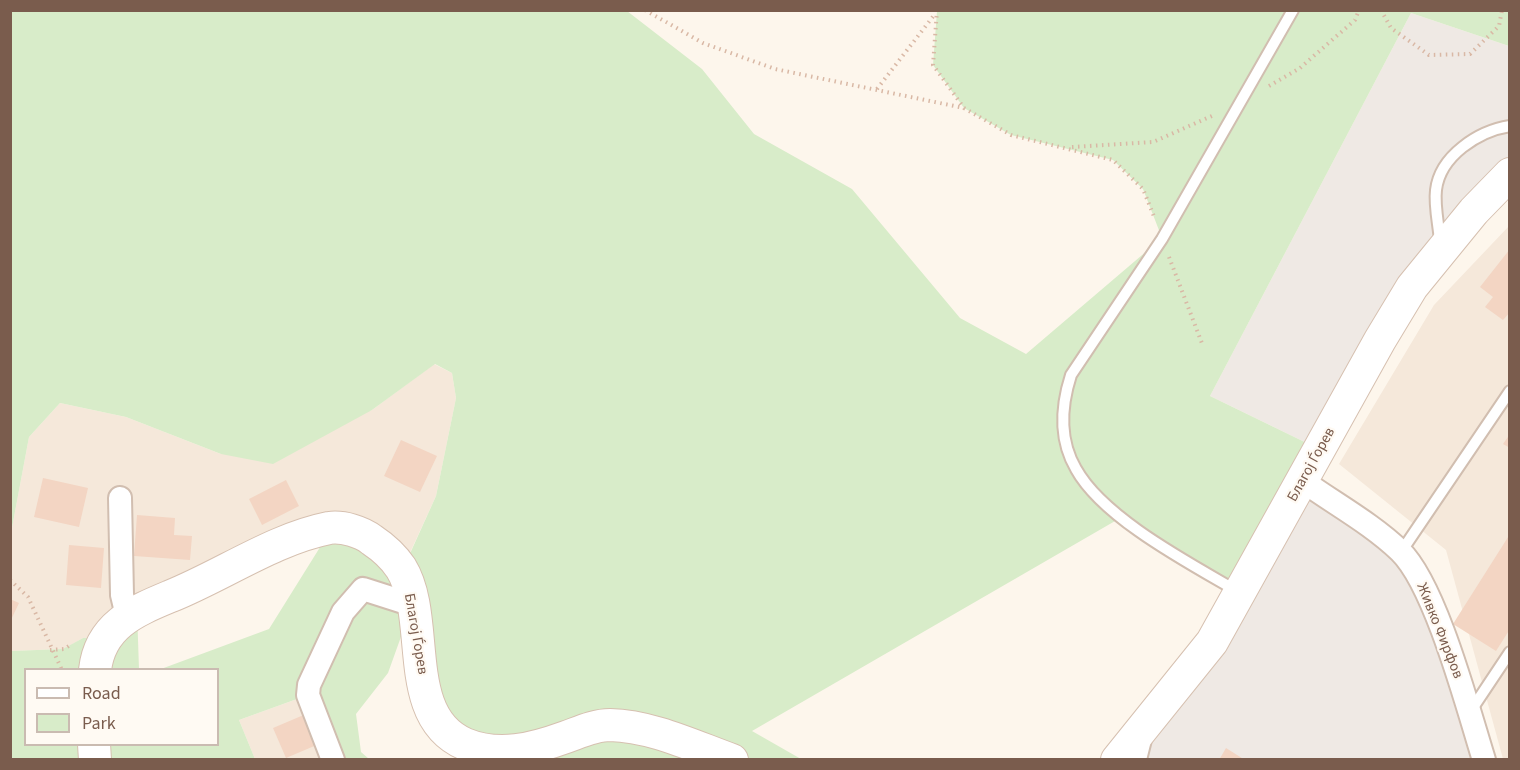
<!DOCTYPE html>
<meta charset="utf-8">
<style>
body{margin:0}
#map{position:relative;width:1520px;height:770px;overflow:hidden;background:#fdf6ec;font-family:"Source Sans 3",sans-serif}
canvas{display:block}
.frame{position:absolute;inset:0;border:12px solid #7a5c4d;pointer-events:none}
.legend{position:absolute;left:24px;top:668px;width:195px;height:78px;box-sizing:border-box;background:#fffaf3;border:2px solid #cabbb1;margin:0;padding:8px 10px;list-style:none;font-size:18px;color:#7a5c4d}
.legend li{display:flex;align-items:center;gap:12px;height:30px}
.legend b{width:30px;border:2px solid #cabbb1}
</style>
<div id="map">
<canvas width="1520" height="770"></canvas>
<div class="frame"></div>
<ul class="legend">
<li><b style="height:8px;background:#fff"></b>Road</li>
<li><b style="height:16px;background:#d8ecc9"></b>Park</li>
</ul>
</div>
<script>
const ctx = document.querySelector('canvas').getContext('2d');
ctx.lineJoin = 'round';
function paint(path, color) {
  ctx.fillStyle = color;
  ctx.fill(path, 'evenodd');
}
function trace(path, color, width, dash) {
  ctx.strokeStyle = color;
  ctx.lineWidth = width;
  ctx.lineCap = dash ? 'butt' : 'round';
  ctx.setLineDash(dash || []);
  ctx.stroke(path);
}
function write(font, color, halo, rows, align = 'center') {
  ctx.font = font + ' "Source Sans 3",sans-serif';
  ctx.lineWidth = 4.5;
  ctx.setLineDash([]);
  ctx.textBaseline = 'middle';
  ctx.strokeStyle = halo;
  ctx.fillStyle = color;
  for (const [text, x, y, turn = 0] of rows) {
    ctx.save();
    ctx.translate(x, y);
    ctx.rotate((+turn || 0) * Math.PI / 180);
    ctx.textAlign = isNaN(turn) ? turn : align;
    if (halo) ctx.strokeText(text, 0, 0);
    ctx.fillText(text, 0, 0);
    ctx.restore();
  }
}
const residential = new Path2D(`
 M1509,226v533h-6l-57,-209 -107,-86 95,-159z
 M434,364l18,9 4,25 -20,98 -34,74 -70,-42 -226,109 -23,1 -19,11 -53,2v-118l18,-96 31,-34 66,14 95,37 151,-44z
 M308,695l25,64h-78l-16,-39z`);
const industrial = new Path2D(`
 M1411,13l98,33v128l-35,37 -153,239 -111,-54z
 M1303,481l98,71 83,208h-343z`);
const green = new Path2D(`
 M11,11h616l75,58 52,65 98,55 108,129 66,36 136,-116 -19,-49 -30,-29 -102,-25 -47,-27 -31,-43 4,-54h572v35l-98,-33 -201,383 111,54 -81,142 -118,-75 -370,214 49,28 -275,1 -85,-35 -29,-119 -24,67 -32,41 5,38 8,7h-36l-25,-64 -69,25 16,39h-244v-108l52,-2 20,-11 23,-1 31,-27 2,59 -113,1v74h192v-74l-57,-1 108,-40 63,-101 71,41 33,-73 20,-98 -4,-25 -17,-9 -63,46 -99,54 -52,-10 -95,-37 -66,-14 -31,34 -18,96z`);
const building = new Path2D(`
 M1510,249v63l-7,8 -18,-13 8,-10 -13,-10z
 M1510,434v14l-7,-4z
 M401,440l36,16 -17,36 -36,-16z
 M43,478l45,10 -9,39 -45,-10z
 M286,480l13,26 -37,19 -13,-26z
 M137,515l38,3 -1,17 18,1 -2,24 -56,-4z
 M1510,534v95l-14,22 -43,-27z
 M69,545l35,3 -3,40 -35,-3z
 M10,599l9,4 -9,19z
 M306,714l13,30 -33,14 -13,-30z
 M1226,748l19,12h-26z`);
const path = new Path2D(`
 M645,10l58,33 72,26 189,39
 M937,10l-4,55 31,43 47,27 102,25 30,29 12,30
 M1381,10l10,18 38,27 41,-1 29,-28 3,-16
 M1269,86l31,-18 55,-48 4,-10
 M877,89l58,-75
 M1072,147l81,-5 61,-27
 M1169,257l34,89
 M10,580l18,17 34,73
 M50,650l14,-1 8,-5`);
const service = new Path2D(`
 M1440,242c-1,-16 -6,-36 -4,-52 4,-34 42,-59 74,-64
 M1401,552l109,-161
 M1237,591c-48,-28 -134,-73 -161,-122 -17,-29 -15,-63 -5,-94l91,-136 131,-229
 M1470,712l40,-60
 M1141,760l5,-20`);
const minor = new Path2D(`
 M1303,481c32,23 69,43 97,70 36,35 68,158 84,209
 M120,498l2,97 5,21
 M333,760l-25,-65 1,-10 34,-73 20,-23 50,16`);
const secondary = new Path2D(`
 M95,670c5,-45 40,-59 76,-74 52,-21 103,-57 158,-68 14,-2 33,4 43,12 12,8 21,16 29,28 31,50 -1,148 64,176 34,14 68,5 101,-7 14,-5 29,-12 44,-12 42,1 83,21 122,35
 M94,744l1,16
 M1117,760l95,-118 168,-302 32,-53 62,-76 36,-37`);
const streetNames = [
 ["Благој Ѓорев",1312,465,-61],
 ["Живко Фирфов",1439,631,68],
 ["Благој Ѓорев",415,634,80]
];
paint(residential, '#f5e8da');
paint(industrial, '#efe9e4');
paint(green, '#d8ecc9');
paint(building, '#f3d5c3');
trace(service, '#d1beb0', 14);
trace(minor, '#d1beb0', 26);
trace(secondary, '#d6c0b0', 34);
trace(path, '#d9b8a5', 4, [1.5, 4.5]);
trace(service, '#fff', 10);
trace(minor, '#fff', 22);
trace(secondary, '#fff', 32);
write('15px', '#7a5c4d', '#fffaf3', streetNames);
</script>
